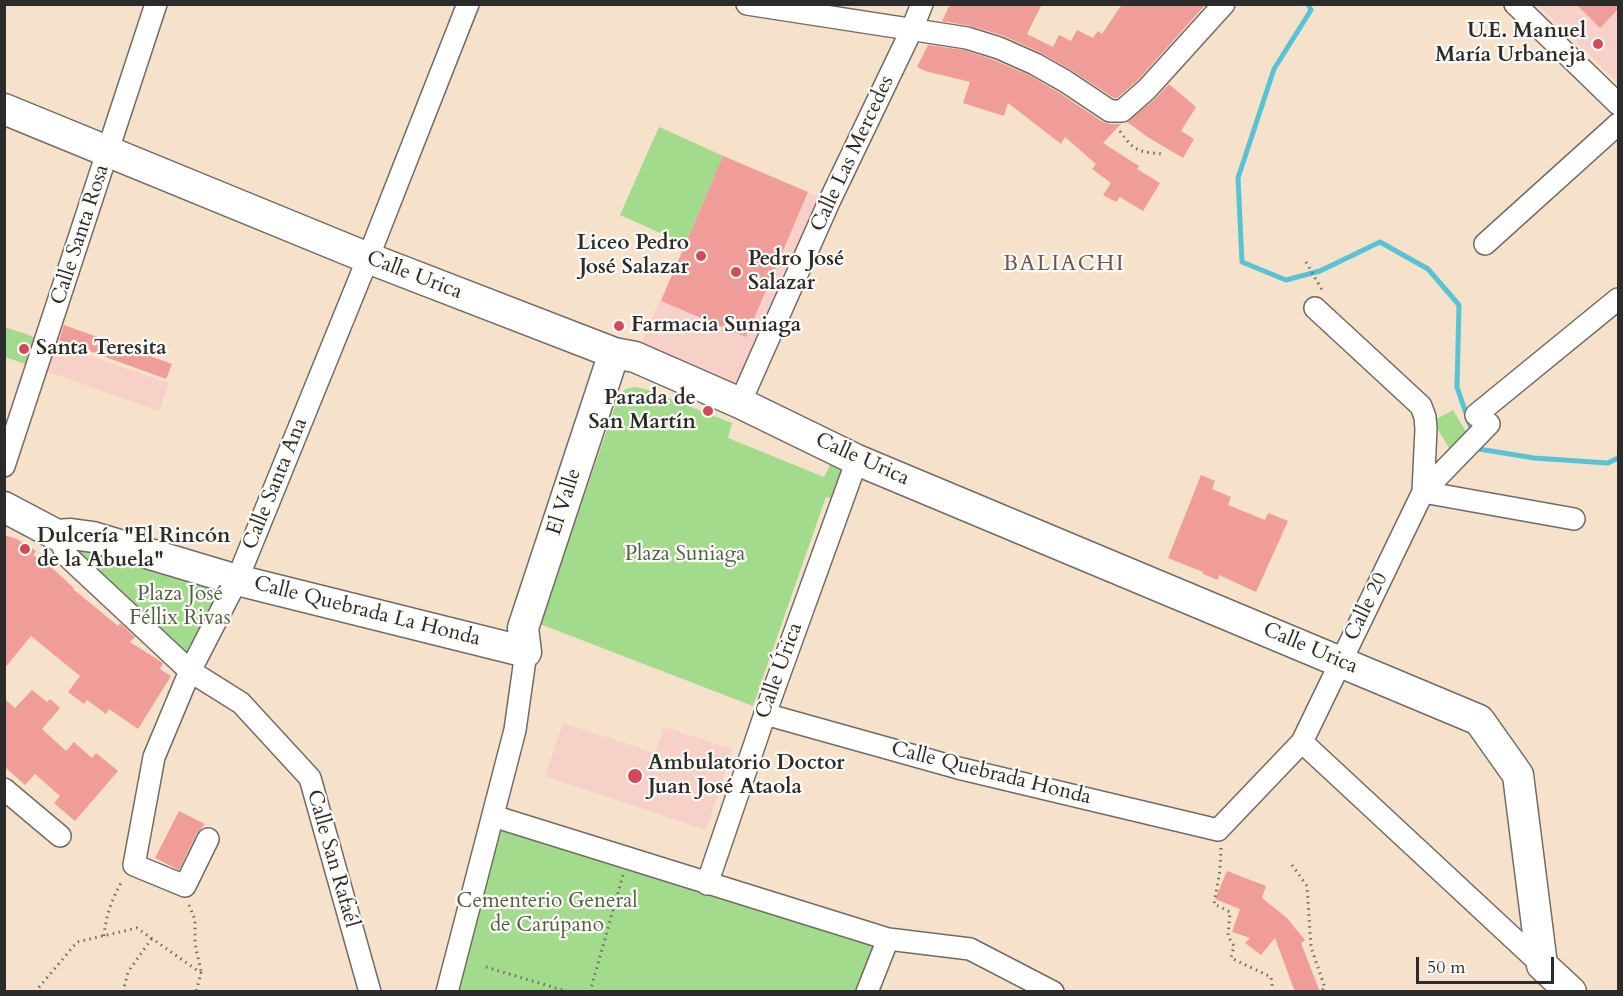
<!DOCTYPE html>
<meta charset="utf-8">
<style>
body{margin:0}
#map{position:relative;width:1623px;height:996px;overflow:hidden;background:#f6e2cb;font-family:Cardo,serif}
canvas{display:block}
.frame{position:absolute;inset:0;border:6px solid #2b2b2b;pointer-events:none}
.scale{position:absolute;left:1416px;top:957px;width:138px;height:27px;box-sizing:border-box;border:3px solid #2b2b2b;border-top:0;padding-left:8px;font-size:18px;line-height:21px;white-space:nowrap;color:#2b2b2b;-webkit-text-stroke:4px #fdfcf7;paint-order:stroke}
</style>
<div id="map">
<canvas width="1623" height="996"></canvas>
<div class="frame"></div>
<div class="scale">50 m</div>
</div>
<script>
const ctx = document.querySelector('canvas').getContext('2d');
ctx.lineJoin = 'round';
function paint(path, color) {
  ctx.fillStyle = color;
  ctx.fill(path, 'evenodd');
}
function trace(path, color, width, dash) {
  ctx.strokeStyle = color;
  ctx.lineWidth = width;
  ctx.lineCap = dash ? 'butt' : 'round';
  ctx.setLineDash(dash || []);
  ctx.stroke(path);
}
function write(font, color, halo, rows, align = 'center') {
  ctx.font = font + ' Cardo,serif';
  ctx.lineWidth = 4.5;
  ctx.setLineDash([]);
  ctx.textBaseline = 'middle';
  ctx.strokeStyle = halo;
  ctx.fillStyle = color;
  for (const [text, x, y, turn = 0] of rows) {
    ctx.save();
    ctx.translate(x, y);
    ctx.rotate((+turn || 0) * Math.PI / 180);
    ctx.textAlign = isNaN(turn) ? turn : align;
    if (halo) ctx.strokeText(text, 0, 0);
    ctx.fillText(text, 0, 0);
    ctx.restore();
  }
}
const built = new Path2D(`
 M1538,5h80v78z
 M659,127l170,75 -89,201 -105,-46 50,-113 -65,-29z
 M5,327l164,56 -10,28 -154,-54z
 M563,723l92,30 9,-26 69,22 -27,81 -161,-54z`);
const green = new Path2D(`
 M659,127l64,29 -38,88 -65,-29z
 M5,327l41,14 -9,27 -32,-11z
 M635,387l10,2 87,34 -4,15 96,39 8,-16 18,7 -11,32 -13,-3 -73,209 -213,-82 79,-229 7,-6z
 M1453,410l17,28 -20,12 -17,-29z
 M68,541l161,45 -41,75z
 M493,816l395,123 -21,52 -420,1z`);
const stream = new Path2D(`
 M1308,4l3,6 -37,59 -36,109 4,84 44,18 34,-9 60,-29 48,27 31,36 -2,82 16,47
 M1476,443l3,6 55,9 74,5 10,-5`);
const building = new Path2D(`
 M950,4h92l-15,30 26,13 6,-12 12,6 6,-11 16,8 5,-7 4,3 20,-30h84l-68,76 -21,18h-3l-43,-28 -30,-17 -37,-17 -33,-10 -29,-5z
 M1576,4h42v5l-18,19z
 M928,45l36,5 30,10 35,15 29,17 45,30 7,2h11l-18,19 36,23 -2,3 23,14 -17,28 -23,-14 -4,5 -13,-7 8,-12 -19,-14 4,-5 -31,-27 -4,7 -53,-41 -4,13 -41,-13 7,-21 -45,-11 -8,-4z
 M1169,84l27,23 -15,24 13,8 -11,19 -34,-20 -22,-16 29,-24z
 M723,156l85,36 -62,145 -85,-36z
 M64,325l108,39 -6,15 -107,-39z
 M1201,475l14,6 -3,8 19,8 -3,8 37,15 3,-7 20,8 -32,71 -37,-17 -1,5 -15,-6v-2l-35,-14z
 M4,535l13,4 19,12 -3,4 19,13 22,20 -1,1 45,37 2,-3 15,14 -5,5 33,21 -3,6 11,7 -33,53 -29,-20 -3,5 -19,-14 -3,4 -16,-12 12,-16 -49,-40 -27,33z
 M32,690l15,12 3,-3 10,9 -18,21 24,22 8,-9 18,16 4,-5 22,18 -43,50 -21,-18 6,-7 -25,-22 -10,11 -21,-19v-68l11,10z
 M179,811l26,13 -8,9 -18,37 -24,-12z
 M1227,871l39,15 -4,12 25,20 18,22 -4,3 19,49h-25l-20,-54 -14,17 -16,-12 5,-5 -18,-6 8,-23 -25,-10z`);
const path = new Path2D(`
 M1120,131c14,21 20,21 43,23
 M1306,262l16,28
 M1221,848l-1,22 -6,34 16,8 -2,24 6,10 -3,12 40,19 2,15
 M1292,865l15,21 4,61 14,41 -5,4
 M189,905l6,15v24l6,27
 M104,936c2,-21 8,-37 18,-55
 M486,967l83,25
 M35,992l42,-50 60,-14 64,45 -5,19
 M123,992l5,-20 24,-34
 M590,992l33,-117`);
const street = new Path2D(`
 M747,4l220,34 32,10 36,16 30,17 45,30h12l25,-22 77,-85
 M1515,4l103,100
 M1485,244l133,-120
 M740,403l89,-201 83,-173 10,-25
 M4,466l152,-462
 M1423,492l66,-68 -13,-9 142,-116
 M1423,492l151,27
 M57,535l11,22 122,114 51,32 69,75 60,214
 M765,714l193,54 260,62 84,-88 121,-250 3,-63 -1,-12 -4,-11 -106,-98
 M1302,742l240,223
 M4,789l56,47
 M493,816l395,123 82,10 83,43
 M208,839l-23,47 -51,-21 20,-108 36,-86 47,-91 131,-322 100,-254
 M707,884l58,-170 92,-254
 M447,992l68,-262 11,-78
 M867,992l21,-53`);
const secondary = new Path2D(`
 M4,109l364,149 246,95 21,4 105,46 117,57 622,260 39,55 24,190 29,27
 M4,507l53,28 14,-1 22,3 144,43 289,72 -3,-24 91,-275`);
const markers = [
 [1598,44,6,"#d1495b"],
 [701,256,6,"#d1495b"],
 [736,272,6,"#d1495b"],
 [619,326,6,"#d1495b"],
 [24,349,6,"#d1495b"],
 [708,411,6,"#d1495b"],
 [25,549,6,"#d1495b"],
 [635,776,8,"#d1495b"]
];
const poiNames = [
 ["U.E. Manuel",1586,32,"right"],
 ["María Urbaneja",1586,56,"right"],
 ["Liceo Pedro",689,244,"right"],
 ["José Salazar",689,268,"right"],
 ["Pedro José",748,260],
 ["Salazar",748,284],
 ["Farmacia Suniaga",631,326],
 ["Santa Teresita",36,349],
 ["Parada de",696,399,"right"],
 ["San Martín",696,423,"right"],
 ["Dulcería \"El Rincón",37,537],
 ["de la Abuela\"",37,561],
 ["Ambulatorio Doctor",648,764],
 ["Juan José Ataola",648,788]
];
const streetNames = [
 ["Calle Las Mercedes",853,154,-65],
 ["Calle Santa Rosa",81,235,-72],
 ["Calle Urica",414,276,21],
 ["Calle Urica",862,460,24],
 ["Calle Santa Ana",276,484,-68],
 ["El Valle",565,502,-72],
 ["Calle 20",1367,607,-64],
 ["Calle Quebrada La Honda",367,612,14],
 ["Calle Urica",1310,649,23],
 ["Calle Úrica",780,671,-70],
 ["Calle Quebrada Honda",991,774,14],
 ["Calle San Rafaél",332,859,74]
];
const parkNames = [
 ["Plaza Suniaga",685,555],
 ["Plaza José",180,595],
 ["Féllix Rivas",180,619],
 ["Cementerio General",547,902],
 ["de Carúpano",547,926]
];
const neighbourhoodNames = [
 ["BALIACHI",1064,265]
];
paint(built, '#f7d1c7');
paint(green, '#a3db8c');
trace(stream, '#59c3d5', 5);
paint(building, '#f09c99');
trace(street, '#726b63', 24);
trace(secondary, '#726b63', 33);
trace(path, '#726b63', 3, [1.5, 4.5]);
trace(street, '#fff', 21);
trace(secondary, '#fff', 30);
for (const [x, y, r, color] of markers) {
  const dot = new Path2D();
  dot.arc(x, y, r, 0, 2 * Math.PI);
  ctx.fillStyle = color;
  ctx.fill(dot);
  trace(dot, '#fdfcf7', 2);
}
write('bold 21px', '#2b2b2b', '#fdfcf7', poiNames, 'left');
write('21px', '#2b2b2b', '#fdfcf7', streetNames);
write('21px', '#4f6048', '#fdfcf7', parkNames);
ctx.letterSpacing = '1.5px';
write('22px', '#705352', '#fdfcf7', neighbourhoodNames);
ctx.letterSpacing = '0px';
</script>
